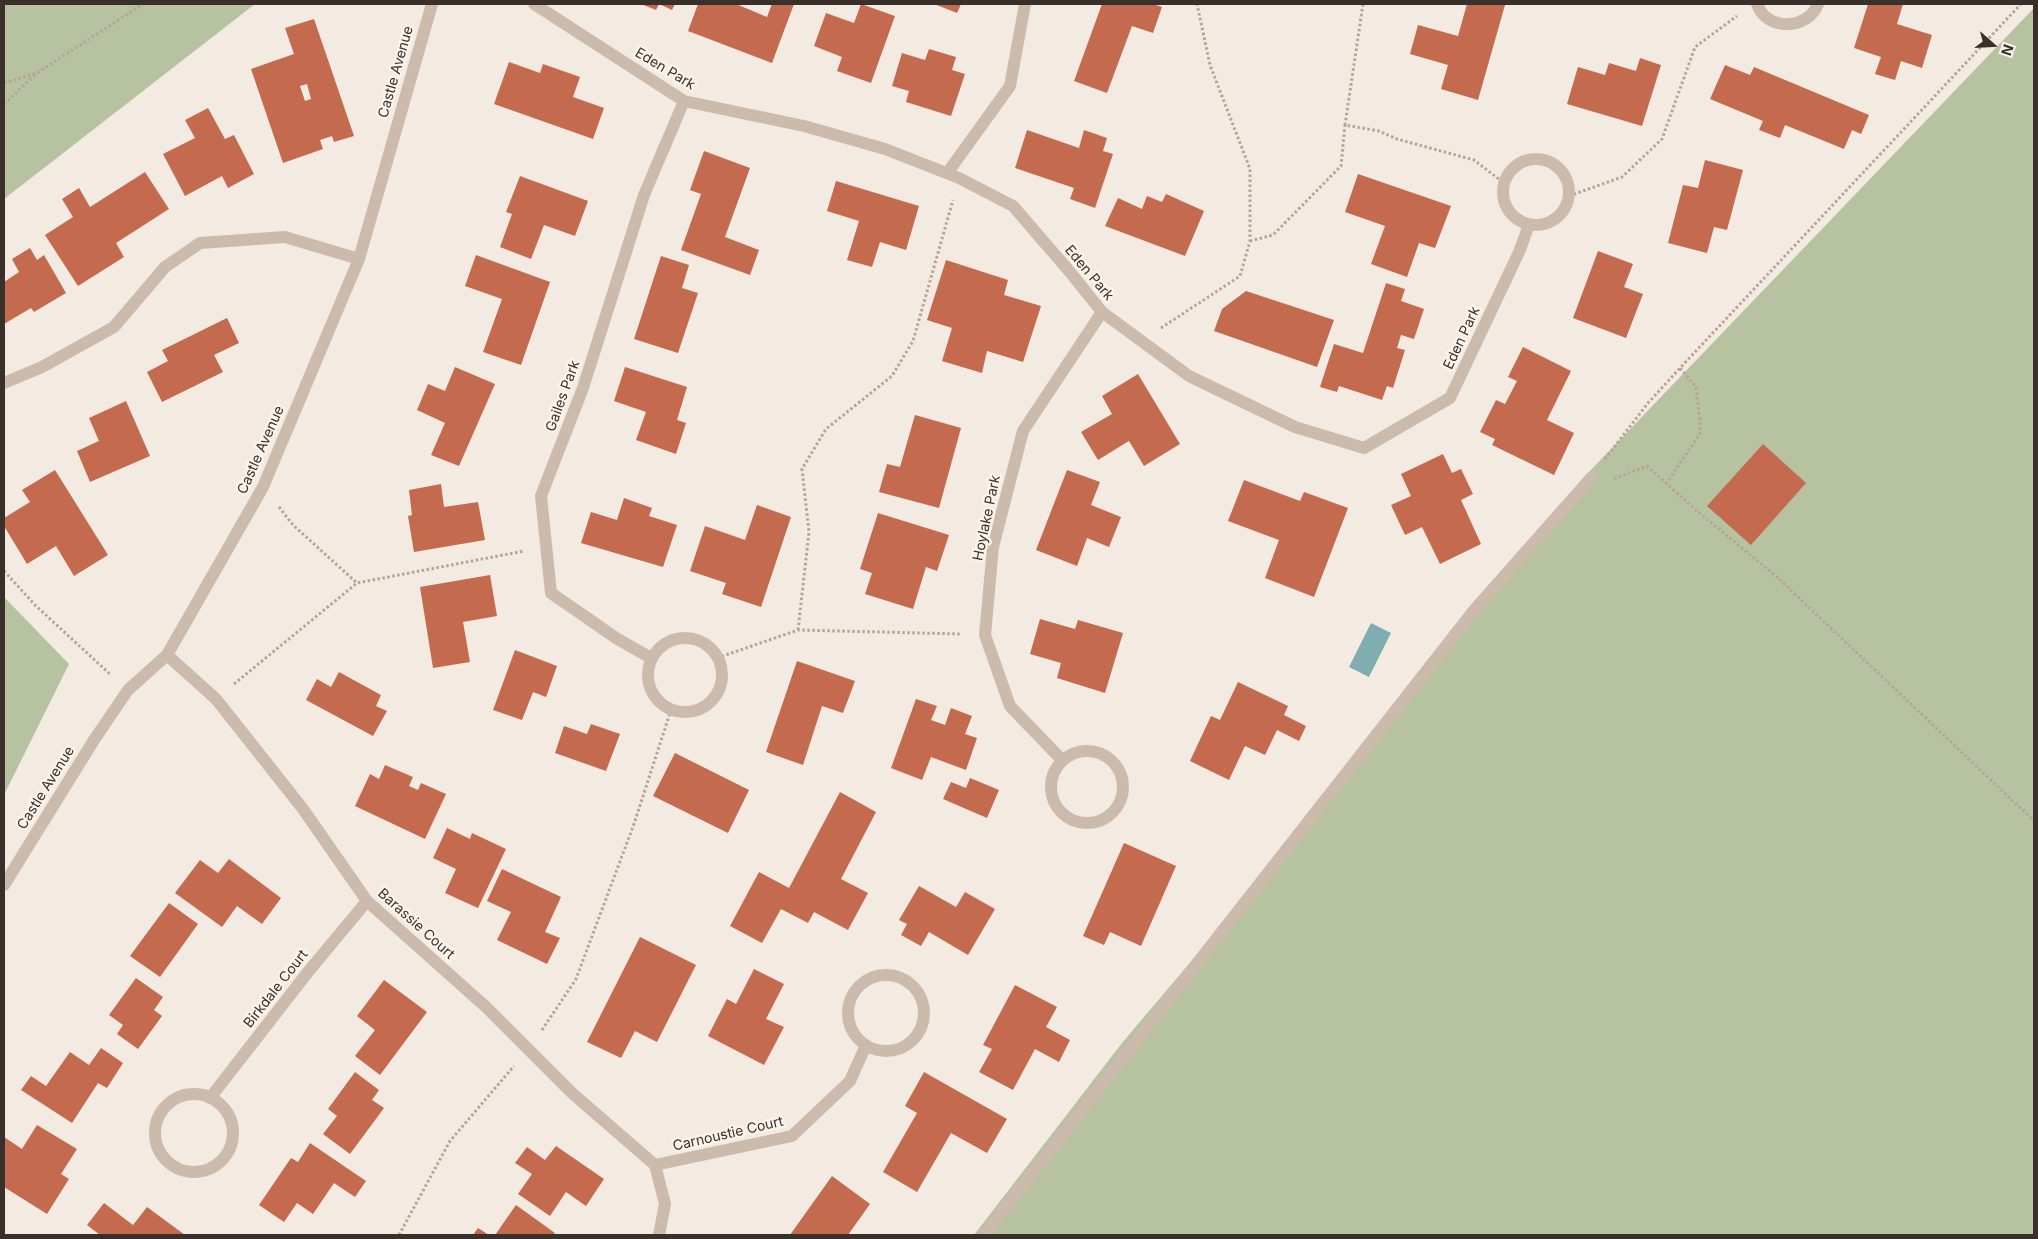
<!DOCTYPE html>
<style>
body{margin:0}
#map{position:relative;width:2038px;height:1239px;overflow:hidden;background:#f3eae1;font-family:Inter,sans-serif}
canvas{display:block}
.frame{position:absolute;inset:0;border:5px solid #3a302b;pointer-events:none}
.north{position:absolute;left:1968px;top:20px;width:50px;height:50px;-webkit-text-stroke:4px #faf4ed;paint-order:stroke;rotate:109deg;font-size:14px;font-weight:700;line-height:20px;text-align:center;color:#3a302b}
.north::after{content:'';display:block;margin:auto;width:18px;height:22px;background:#3a302b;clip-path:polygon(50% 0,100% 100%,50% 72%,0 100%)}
</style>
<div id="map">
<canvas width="2038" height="1239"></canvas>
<div class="frame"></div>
<div class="north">N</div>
</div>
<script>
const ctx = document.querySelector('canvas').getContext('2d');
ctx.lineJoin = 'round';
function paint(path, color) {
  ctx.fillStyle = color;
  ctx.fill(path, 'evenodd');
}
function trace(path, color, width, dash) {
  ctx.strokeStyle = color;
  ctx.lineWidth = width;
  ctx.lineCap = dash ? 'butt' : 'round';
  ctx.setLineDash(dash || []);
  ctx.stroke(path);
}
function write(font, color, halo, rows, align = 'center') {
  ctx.font = font + ' Inter,sans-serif';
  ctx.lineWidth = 5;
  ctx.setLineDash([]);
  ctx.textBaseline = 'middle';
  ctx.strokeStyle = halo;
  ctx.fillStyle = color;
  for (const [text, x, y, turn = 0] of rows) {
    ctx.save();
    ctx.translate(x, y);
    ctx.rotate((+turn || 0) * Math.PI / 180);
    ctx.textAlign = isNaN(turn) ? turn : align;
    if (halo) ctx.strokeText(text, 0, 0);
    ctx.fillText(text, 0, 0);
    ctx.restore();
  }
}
const green = new Path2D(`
 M4,4h251l-251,195z
 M2034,8v1227h-1060l148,-192 220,-260 245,-309z
 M4,597l65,67 -65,131z`);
const water = new Path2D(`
 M1371,623l20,10 -22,44 -20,-10z`);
const building = new Path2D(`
 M641,4h34l-3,6 -13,-6 -3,6z
 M698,4h38l31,13 5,-13h22l-22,59 -84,-32z
 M861,4l34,12 -24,67 -34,-12 5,-14 -28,-11 12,-33 28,10z
 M934,4h27l-4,9z
 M1102,4h51l9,3 -9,26 -21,-7 -25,67 -33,-12z
 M1467,4l38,1 -27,95 -37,-11 7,-24 -38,-11 8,-29 40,11z
 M1868,4h35l-6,20 35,11 -10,33 -21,-7 -6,19 -20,-6 6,-17 -27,-9z
 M314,19l40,117 -20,6 -2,-6 -12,4 3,9 -40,14 -32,-94 43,-15 -9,-26zM307,84l4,15 -6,2 -5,-15z
 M929,49l27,8 -4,13 13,4 -14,42 -45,-14 3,-11 -17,-5 10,-33 23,7z
 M1640,58l21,7 -19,61 -75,-22 11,-37 27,8 4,-12 27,8z
 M509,62l31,11 3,-9 37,13 -7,20 31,11 -11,31 -99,-35z
 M1725,65l25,10 4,-8 115,48 -8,19 -9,-4 -8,19 -59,-24 -5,13 -21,-8 4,-9 -53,-22z
 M208,108l17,31 9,-4 20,39 -26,14 -6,-12 -37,20 -22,-42 32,-16 -10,-18z
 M1027,130l52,18 5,-18 23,8 -4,13 10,3 -18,54 -25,-9 4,-11 -59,-20z
 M704,151l46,17 -25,69 34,13 -9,25 -69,-25 20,-56 -11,-4z
 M1705,160l38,10 -16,60 -13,-3 -7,26 -39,-10 15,-58 15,3z
 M145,172l24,37 -53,34 8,14 -46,29 -33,-51 28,-18 -11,-18 17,-11 11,19z
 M1358,174l93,32 -16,42 -16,-5 -12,34 -36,-13 14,-38 -40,-14z
 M520,176l68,25 -13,35 -31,-11 -13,34 -31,-12 12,-33 -6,-2z
 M836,181l83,25 -13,44 -26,-8 -8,25 -25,-7 12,-39 -32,-10z
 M1166,194l38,17 -19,45 -80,-30 13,-28 24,11 5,-13 15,6z
 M30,248l7,12 7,-5 22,38 -32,19 -3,-4 -27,16v-42l15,-10 -7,-13z
 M1598,251l35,13 -9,23 19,7 -17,44 -53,-20z
 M476,255l74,27 -29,83 -38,-13 19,-53 -37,-13z
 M661,256l28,9 -7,23 16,5 -20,60 -44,-14z
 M946,260l62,20 -4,15 37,11 -18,56 -36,-11 -5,22 -40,-12 10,-33 -25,-8z
 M1386,283l19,6 -4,12 23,8 -10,30 -13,-4 -4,13 8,2 -12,38 -6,-2 -5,14 -43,-14 -2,6 -17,-5 14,-43 29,9z
 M1246,291l88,29 -17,47 -103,-36 8,-22z
 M227,318l12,25 -25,12 9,17 -61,30 -15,-30 21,-11 -6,-11z
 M1523,347l48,24 -24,49 27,13 -20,42 -62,-30 3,-6 -15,-7 16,-32 9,4 12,-23 -9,-4z
 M455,367l40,17 -36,82 -28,-11 14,-32 -28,-13 11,-26 17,7z
 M625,367l62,20 -10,33 9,3 -10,31 -40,-14 10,-28 -32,-11z
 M1138,374l42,70 -36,22 -15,-25 -31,19 -17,-28 31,-18 -10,-18z
 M126,401l24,55 -60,26 -13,-31 22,-10 -10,-23z
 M915,415l46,13 -22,80 -60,-16 8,-28 13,3z
 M1763,444l43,39 -55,62 -44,-39z
 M1443,454l9,19 9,-4 12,25 -12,6 20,44 -41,20 -18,-37 -17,8 -14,-30 20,-9 -10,-22z
 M55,470l53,85 -34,21 -18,-30 -29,18 -23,-38v-8l26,-16 -8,-12z
 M1067,470l33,12 -9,23 30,12 -12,30 -22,-9 -10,28 -41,-16z
 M1244,480l56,21 4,-9 44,16 -34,89 -49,-19 14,-38 -51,-19z
 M441,484l3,23 34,-5 7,38 -71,12 -6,-36 4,-1 -3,-25z
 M624,498l28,10 -3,8 28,9 -14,42 -82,-24 10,-31 26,8z
 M757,505l34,12 -30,90 -39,-13 4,-11 -36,-12 15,-45 40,14z
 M878,513l71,22 -12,36 -11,-4 -13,42 -48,-15 7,-21 -12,-4z
 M490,575l7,41 -34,6 7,40 -37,6 -13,-81z
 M1040,619l35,10 3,-9 45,13 -18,60 -48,-15 4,-15 -31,-9z
 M515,650l42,16 -11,31 -13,-5 -11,28 -29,-10z
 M797,661l58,20 -12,32 -21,-7 -19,59 -37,-13z
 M339,672l42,23 -5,11 11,5 -14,25 -67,-36 11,-21 14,8z
 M1238,682l50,24 -4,9 22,11 -7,15 -22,-11 -12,25 -20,-9 -16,34 -39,-19 21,-45 9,4z
 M916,699l21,7 -6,14 14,5 6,-17 21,8 -7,18 12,4 -11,32 -35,-13 -9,23 -31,-12z
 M591,724l29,10 -14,37 -51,-18 9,-27 23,8z
 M675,753l74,37 -21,43 -75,-37z
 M385,765l28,12 -4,9 9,4 3,-7 25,11 -21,45 -70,-33 15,-32 9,5z
 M970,778l29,12 -12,28 -44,-19 8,-17 15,6z
 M840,792l36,20 -35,67 27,14 -20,37 -34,-18 -6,11 -27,-14 -19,34 -32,-17 29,-54 30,16z
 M447,828l23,11 2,-6 34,16 -28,59 -33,-15 11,-24 -23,-11z
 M1124,843l52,23 -35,80 -31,-14 -6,13 -21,-9z
 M229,859l52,39 -19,26 -25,-18 -15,21 -47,-34 25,-33 18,13z
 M502,869l59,28 -16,35 15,6 -13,26 -50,-24 14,-28 -24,-11z
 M919,886l37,21 9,-15 30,17 -27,46 -39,-23 -8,14 -20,-11 6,-11 -8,-4z
 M169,903l29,21 -38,53 -30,-21z
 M640,937l56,28 -39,77 -22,-11 -14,27 -34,-16z
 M754,969l30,15 -18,35 18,8 -20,38 -56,-29 19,-37 9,5z
 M136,978l27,19 -9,13 8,6 -24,33 -21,-15 6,-9 -14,-10z
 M384,980l43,32 -47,63 -25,-19 20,-26 -18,-14z
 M1015,985l42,22 -11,20 24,13 -11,22 -24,-13 -22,41 -34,-18 13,-23 -9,-4z
 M101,1048l22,15 -16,25 -9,-5 -26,40 -51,-33 10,-14 15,10 24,-34 19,13z
 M355,1072l24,18 -7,10 12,8 -34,46 -27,-20 14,-18 -9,-7z
 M924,1072l83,47 -20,34 -36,-20 -34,59 -34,-20 34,-59 -12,-7z
 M37,1125l40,24 -16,25 8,5 -22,35 -43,-27v-50l18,12z
 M310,1143l56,38 -11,16 -21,-14 -21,31 -16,-11 -13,19 -25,-17 32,-47 7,4z
 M556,1146l48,33 -18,27 -20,-14 -16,24 -32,-22 14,-20 -17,-11 12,-16 18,13z
 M832,1176l38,28 -22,31h-58z
 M104,1203l29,22 14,-18 38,28h-85l-13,-10z
 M516,1205l39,28 -2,2h-58z
 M478,1228l11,7h-16z`);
const path = new Path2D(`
 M1363,4l-18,121 34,6 18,8 77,21 30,23
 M4,83l33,-10 106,-69
 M4,104l31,-29
 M1569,196l53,-19 40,-38 33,-92 42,-31
 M1250,241l23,-6 68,-69 4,-41
 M1161,328l79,-52 10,-35v-72l-40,-104 -13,-61
 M1605,459l43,-56 32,-35 341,-364
 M1614,479l33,-13 50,45 80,66 257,244
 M1666,484l35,-52 -5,-45 -16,-19
 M279,507l14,18 64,58
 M4,571l32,35 75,69
 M798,630l11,-98 -7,-63 24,-40 66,-53 21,-35 40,-141
 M717,658l81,-28 164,4
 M234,684l123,-101 167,-32
 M542,1030l34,-51 58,-155 37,-114
 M399,1235l51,-94 64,-75`);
const minor = new Path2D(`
 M534,4l150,97 120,25 81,23 74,29 54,28 57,66 32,40 87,64 106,51 69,21 86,-50 69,-146 10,-27
 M1757,4c10,28 51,26 61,0
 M1503 192a33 33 0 1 1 66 0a33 33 0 1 1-66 0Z
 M948,172l62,-86 15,-82
 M4,383l38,-16 72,-40 51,-60 35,-24 85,-6 74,22
 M648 675a37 37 0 1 1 74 0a37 37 0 1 1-74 0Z
 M167,655l49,44 87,110 64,92 119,106 86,86 83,72
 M651,658l-35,-20 -65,-45 -10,-97 42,-108 61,-193 40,-94
 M1051 787a36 36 0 1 1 72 0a36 36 0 1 1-72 0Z
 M1062,760l-52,-54 -25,-71 8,-88 30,-116 79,-119
 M4,885l90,-145 34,-50 39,-35 96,-168 96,-228 73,-255
 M848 1013a38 38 0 1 1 76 0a38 38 0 1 1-76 0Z
 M155 1133a39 39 0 1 1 78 0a39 39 0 1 1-78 0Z
 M210,1098l98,-126 59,-71
 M659,1235l6,-31 -10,-39 137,-29 58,-55 16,-36
 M984,1235l491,-626 116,-131`);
const streetNames = [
 ["Eden Park",665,69,31],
 ["Castle Avenue",396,72,-74],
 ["Eden Park",1089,273,50],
 ["Eden Park",1462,338,-65],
 ["Gailes Park",563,396,-70],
 ["Castle Avenue",261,450,-66],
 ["Hoylake Park",987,518,-78],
 ["Castle Avenue",46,788,-58],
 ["Barassie Court",416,924,42],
 ["Birkdale Court",276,989,-52],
 ["Carnoustie Court",728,1134,-13]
];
paint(green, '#b7c2a0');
paint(water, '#80aeb0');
paint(building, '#c46a4e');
trace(path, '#b7a496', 3, [2.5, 2.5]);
trace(minor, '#ccbaac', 12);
write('14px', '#3a302b', '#faf4ed', streetNames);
</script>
